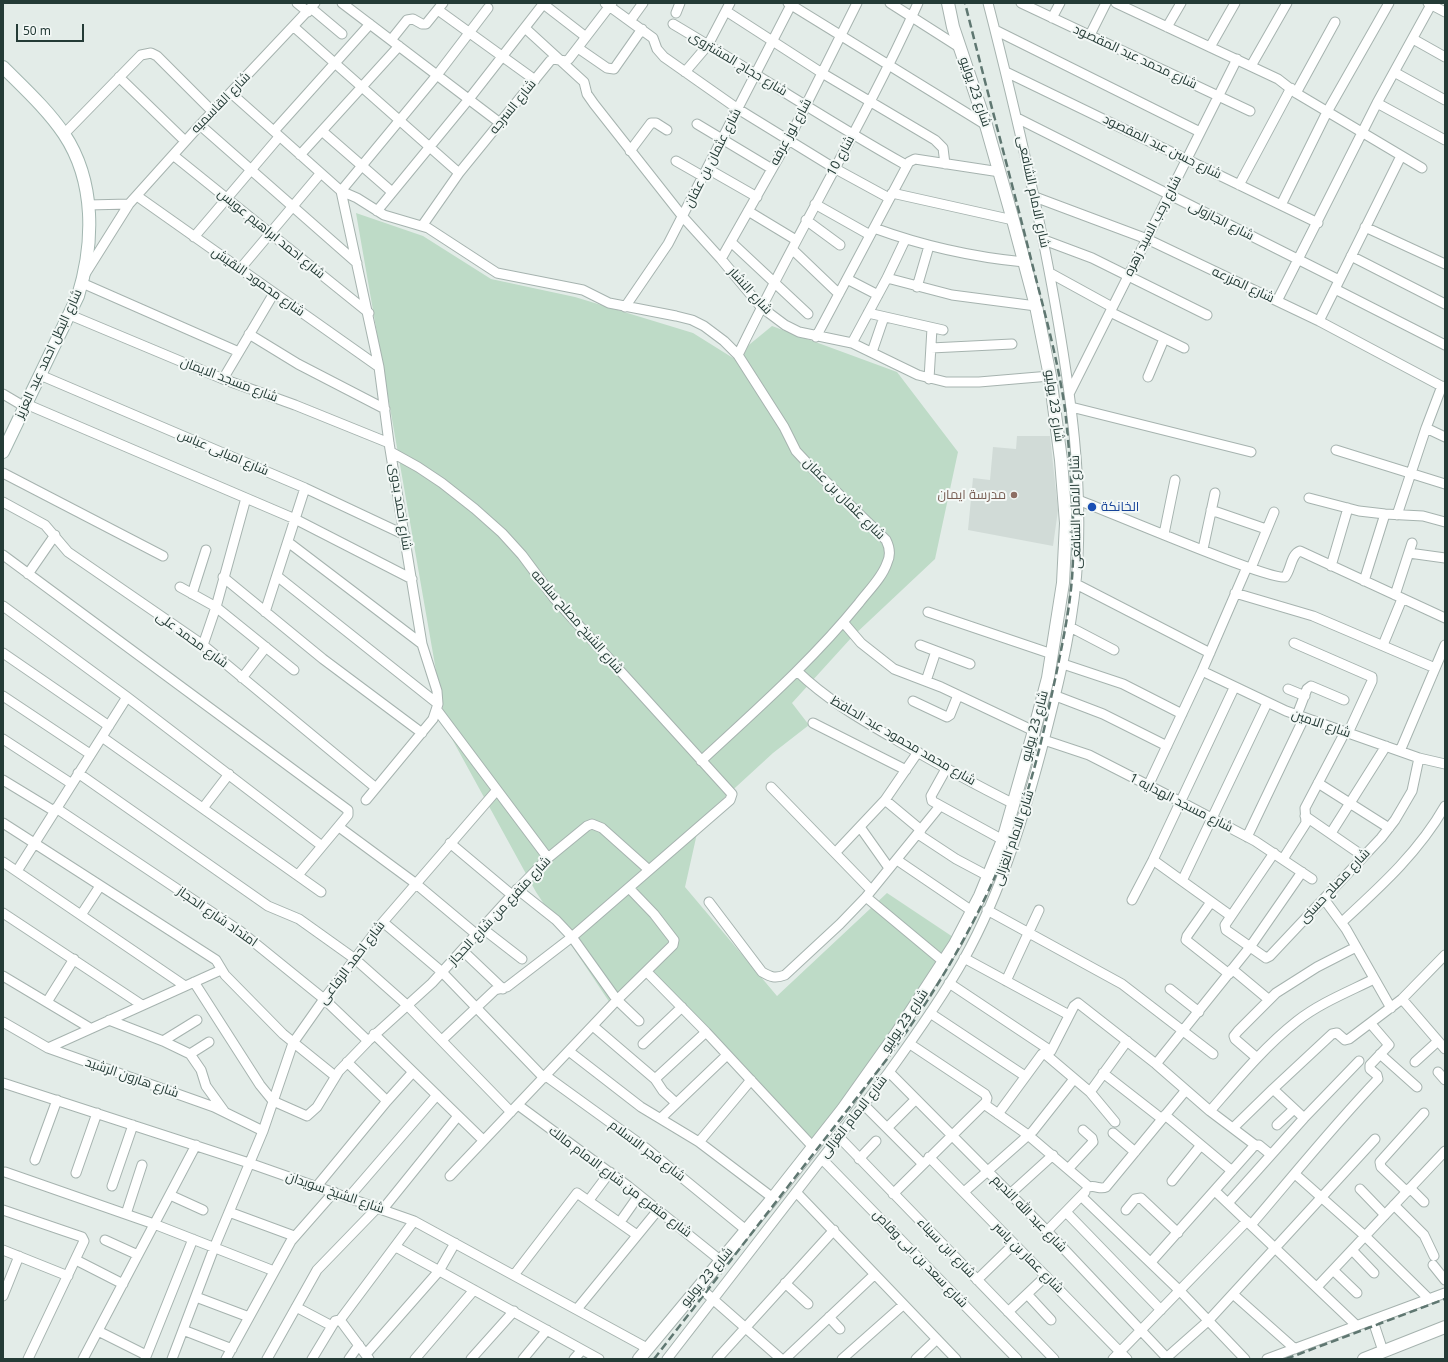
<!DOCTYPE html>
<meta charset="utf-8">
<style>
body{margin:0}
#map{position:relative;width:1448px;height:1362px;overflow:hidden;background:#e3ece8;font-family:"Noto Sans",sans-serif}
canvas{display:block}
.frame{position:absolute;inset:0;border:4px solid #243b36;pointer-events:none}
.scale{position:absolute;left:16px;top:24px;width:68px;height:18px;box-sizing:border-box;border:2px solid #243b36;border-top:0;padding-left:5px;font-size:12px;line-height:14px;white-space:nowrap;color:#243b36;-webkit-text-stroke:3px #f3f8f6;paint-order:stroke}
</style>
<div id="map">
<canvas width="1448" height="1362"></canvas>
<div class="frame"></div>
<div class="scale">50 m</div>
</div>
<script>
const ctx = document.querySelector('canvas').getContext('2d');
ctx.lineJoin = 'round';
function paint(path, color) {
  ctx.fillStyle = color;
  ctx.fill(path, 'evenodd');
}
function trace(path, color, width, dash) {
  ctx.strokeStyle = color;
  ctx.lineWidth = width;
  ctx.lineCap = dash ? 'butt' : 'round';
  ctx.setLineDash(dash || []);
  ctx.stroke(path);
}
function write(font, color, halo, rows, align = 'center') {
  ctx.font = font + ' "Noto Sans",Cairo,sans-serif';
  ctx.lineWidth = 4;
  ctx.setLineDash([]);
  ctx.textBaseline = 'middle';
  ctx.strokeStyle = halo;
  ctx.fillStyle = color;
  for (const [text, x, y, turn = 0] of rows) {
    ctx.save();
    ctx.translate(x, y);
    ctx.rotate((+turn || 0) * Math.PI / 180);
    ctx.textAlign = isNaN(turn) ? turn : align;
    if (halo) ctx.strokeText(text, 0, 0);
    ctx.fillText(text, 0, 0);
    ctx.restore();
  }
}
const built = new Path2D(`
 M1017,436h33l8,74 -5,36 -85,-16 5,-52 17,2 3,-33 23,2z`);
const green = new Path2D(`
 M356,213l67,23 68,43 84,18 118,36 40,25 39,-32 125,46 61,80 -23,107 -83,78 -60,66 17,22 -36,28 -73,67 -15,67 92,109 110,-103 69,46 -141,204 -166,-176 -39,36 -74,-111 -90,-164z`);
const minor = new Path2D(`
 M297,3l11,9
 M342,3l158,120
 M542,3l44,34
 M605,3l48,35 4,11 7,8 74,52 96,59 55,30
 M788,3l198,122
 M890,3l69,44
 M1021,3l229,108
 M1116,3l162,76 18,14 126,75
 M1428,3l17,9
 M311,8l31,26
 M438,10l97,70
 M726,11l96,62 113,67 8,8 2,16
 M676,13l4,-10
 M1052,18l8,-15
 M630,21l13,-18
 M673,24c78,46 154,97 233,141
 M294,27l165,146
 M1167,27l14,-24
 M525,28l59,54 3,12 7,10 89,113 38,42 40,48 24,18 14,7 53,11 66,32 28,7h33l71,-6
 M995,30l205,102
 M1090,35l16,-32
 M1413,39l32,18
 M391,40l16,-20 6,-1 9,5h4l17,-21
 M1210,47l25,-44
 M578,48l29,20 7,1 28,-40
 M1251,66l36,-63
 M685,72l23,-27 22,-42
 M1006,72l312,151
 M1394,72l51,28
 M119,77l66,64
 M231,93l110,98 16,7 27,17 44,13 69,45 86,17 26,13 67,13 16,4 12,6 20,15 14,14 46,72 12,24 14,15 76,74c4,8 5,15 1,23 -5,15 -19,28 -28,40 -47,58 -103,107 -158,158
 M1296,93l39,-71
 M1377,103l68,37
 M1017,118l322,162
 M697,124l75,45
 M200,125l157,138
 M274,131l96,-107
 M322,131l70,61
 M64,134l77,-79 10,-2 6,3 56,56
 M630,151l21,-28h5l11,7
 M173,155l196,158
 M300,155l99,-109
 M676,161l28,16
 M708,169l49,28
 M1239,185l52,-97
 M341,191l38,176 10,76 33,201 15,47 1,13 -5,15 -67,81
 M341,191l96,-116 51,-67
 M892,193l121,27
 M137,196l242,171
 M1035,197l112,42 172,82 126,67
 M815,204l55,31
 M88,205l41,-1
 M1281,205l46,-93 62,-109
 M377,211l92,-112 75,-96
 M748,211l48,29
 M806,220l34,25
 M422,226l37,-53 91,-112 3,-2 13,2 3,-2 43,-56
 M1365,227l80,37
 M874,228c49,18 98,29 150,34
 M194,237l85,-100
 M1044,240l48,18 115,57
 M731,242l77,72
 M792,249l47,45
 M1351,256l94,48
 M721,259l68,-120 68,-136
 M240,269l80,-95
 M1050,273l62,34
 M85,274l44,-70 71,-79 115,-122
 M887,278l65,17 84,11
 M847,279l31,16
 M82,283l157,69
 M917,287l12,-41
 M1335,289l110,56
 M1277,301l100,-198 55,-100
 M625,307l43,-63 124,-241
 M1110,312l74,36
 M868,313l75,17
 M70,315l153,64 72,26 94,38
 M1319,321l82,-165
 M249,334l49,30 87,45
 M816,337l93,-175 6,-3 85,13
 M852,343l35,-65 18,-38
 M931,348l81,-4
 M872,352l12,-35
 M738,355c57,-119 126,-232 180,-352
 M40,375l265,113 100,47
 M1148,377l16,-38
 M223,379l51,-86
 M929,379l3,-51
 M1070,392l167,-333
 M3,394l22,13
 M26,404l269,115 117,60
 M1071,407l180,45
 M1426,428l19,9
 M1336,450l109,34
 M391,452l27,15 24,16 33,26 27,24 20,22 32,43 178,196 -2,6 -158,137 -65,50 -12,3 -53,50
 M3,473l160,83
 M1309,498l50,13 26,3 38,2 22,6
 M1078,500c27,10 192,81 207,77 6,-7 6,-23 15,-26l145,67
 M3,502l42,23 23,27 135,93 173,143
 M1211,510l55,19
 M1397,515l29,-87 16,-42
 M1164,534l11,-54
 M288,542l134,102
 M1203,549l12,-56
 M1409,553l36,5
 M3,555l345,255v5l-50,60
 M1331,566l17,-58
 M1251,568l23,-56
 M28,574l27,-39
 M277,576l161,128
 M223,577l100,82 99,74
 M1364,581l21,-67
 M1076,584l134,69
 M180,587l36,20 78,63
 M1235,593l78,23 122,52
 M192,594l14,-44
 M1395,595l17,-52
 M3,606l124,91 195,149
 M265,612l40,-124
 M928,612l124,42
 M843,622l18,21 33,26 47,18 93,44
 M1070,627l44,23
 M1294,643l78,34v4l-24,52
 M203,645l13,-38 30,-109
 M920,645l50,19
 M1383,645l19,-46
 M3,653l106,73
 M1063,664l60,20 59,30
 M797,671c30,29 65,49 101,70 38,22 76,43 116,63
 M1202,671l84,40 133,47 26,6
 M242,678l24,-31
 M926,681l10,-30
 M1288,689l17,7
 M3,696l87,58
 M1056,696l47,18 64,32
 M913,701l34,16 3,-2 8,-20
 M437,710l111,148
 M1297,715l10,-26 4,-3 33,14
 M813,723l93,47
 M102,737l219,155
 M3,739l69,45
 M1044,740l45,15 92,47 74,39 57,38
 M1400,751l45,-106
 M946,769l-15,27 1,5 71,39
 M78,773l190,133 31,13 56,40 53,47 103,106
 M3,780l51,31
 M1318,783l71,45
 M1148,786l54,-115 45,-104
 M771,787l100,103
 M885,800l36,30
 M56,808l184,123 84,68 44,42
 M203,808l26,-34
 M1305,816l58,40
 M3,823l213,137 9,15 58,59 52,42
 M339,827l76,56 61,51
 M860,827l29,41
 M1331,833l55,-87
 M918,834l38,25 32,17
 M1247,837l57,-119
 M450,843l62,52
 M836,852l49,-52 33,-48
 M1274,853l-49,72 1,5 40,28 4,-2 111,-118 14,-18 17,-29 7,-33
 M1283,859l23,-36 -1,-15 40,-76
 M897,860l75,51
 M1153,860l78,56
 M3,862l182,124
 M17,871l110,-174
 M1182,881l85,-178
 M517,889l39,31 16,17 45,63 22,21
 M866,897l78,65
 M1324,899l22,30 45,79
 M1132,900l21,-40 81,-172
 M709,902l53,70c9,5 13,7 23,3l55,-51 26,-27 74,-91
 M1211,902l-24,34 -1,4 43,34
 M987,910l135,74 91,70
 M3,913l139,92
 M81,915l19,-29
 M383,922l59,50 102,106
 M1342,922c38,-35 77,-70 103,-116
 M482,928l40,31
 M462,950l41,39
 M964,958l105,57
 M1232,969l36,30
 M647,972l59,60 108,116
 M3,976l87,52
 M1006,981l33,-71
 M194,982l66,103 13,16 34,15 10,-9 22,-36 29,-30 64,-58 80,-88 36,-37 39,-32 5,-2 10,4 47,42
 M949,983l102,68
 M1170,989l29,23
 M1402,999l43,50
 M47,1002l27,-43
 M930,1013l95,63
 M109,1020l54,21 27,13 11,16 5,16 18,25
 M3,1022l45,26 166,59 49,24
 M593,1026l62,53 8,12 13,12
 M374,1034l109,106
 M163,1041l34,-21
 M643,1044l39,-37
 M48,1048l173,-78
 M570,1052l71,55 58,35 74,56
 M1044,1053l46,39 25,30
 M190,1054l19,-12
 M1380,1054l37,33
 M1257,1058l-22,-19 -1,-3 4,-5 38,-38 41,-26 39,-20
 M347,1062l40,39
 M1415,1062l23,-21
 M1156,1064l94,-117 52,-75
 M889,1072l158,159 120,127
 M1438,1072l7,8
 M1103,1073l59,46
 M546,1076l101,73 99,81
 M655,1079l51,-47
 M3,1083l246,80 165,58 233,127
 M1273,1089l31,29
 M1090,1092l37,-51
 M984,1104l44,31 61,52
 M518,1105l110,81 92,74
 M864,1105l59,59
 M1210,1111c27,-31 54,-64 87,-90 23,-18 51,-29 77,-42
 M998,1114l44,-60 9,-3 23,-45 4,-3 78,61 54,47 45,34
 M1165,1115l67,56
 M661,1118l66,-63
 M1277,1125l17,-16
 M887,1128l29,-29
 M1233,1128l40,-39 59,-55 5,-1 8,7 4,-1 53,-40 43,-44
 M1113,1133l22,19
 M839,1137l215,222
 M699,1142l52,-62
 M929,1157l198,202
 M822,1159l195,200
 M859,1159l17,-18
 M35,1160l22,-60
 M1068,1169l25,-27 -1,-4 -9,-8
 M5,1172l149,52 120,47
 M76,1173l21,-60
 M1295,1174l70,62 64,63
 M450,1176l167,-176 56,-55 1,-5 -20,-26 -25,-26
 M1172,1181l29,-36
 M112,1186l21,-61
 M317,1186l70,-85 26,-29
 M1089,1187c7,-2 11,3 17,0l80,-97
 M1410,1188l14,14
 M1360,1189l25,26
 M1215,1191l142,135
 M796,1192l160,167
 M964,1192l69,-61 41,-52
 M1407,1192l-26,-25 -1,-5 44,-49
 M893,1194l93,-92 1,-4 -2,-4 -75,-50
 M1010,1194l43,-39
 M170,1195l33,15
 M1081,1196l99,95 65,68
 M349,1197l88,-102
 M589,1200l21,-28
 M1228,1203l76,-85 55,-57
 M1394,1205l30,30 10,21
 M383,1209l75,-93
 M3,1210l79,27 2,4 -56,118
 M1126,1210l9,-11 6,-1 37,35
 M229,1212l65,24
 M1066,1212l95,98
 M126,1214l16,-49
 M620,1222l19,-27
 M1251,1225c42,-49 82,-99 127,-146l-1,-4 -7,-6v-4l19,-20 -18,-21
 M1047,1231l38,-39
 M105,1240l33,15
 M396,1247l203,112
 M3,1250l65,26
 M1352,1250l22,23
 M76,1260l47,24
 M1151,1262l103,-116 5,-1 11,9
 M1433,1265l12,15
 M1333,1270l24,23
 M514,1275l63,-82 60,42
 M977,1280l37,-36
 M785,1283l23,21
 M699,1287l82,72
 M1317,1287l128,-136
 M1027,1294l24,26
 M1233,1294l62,55
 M3,1296l16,-40
 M196,1297l53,20
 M296,1307l36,19
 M577,1309l81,-99
 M1008,1312l38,-36
 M829,1317l11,12
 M340,1320l74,-99
 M340,1320l29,39
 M1373,1321l10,30
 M183,1330l49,19
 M98,1331l48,24
 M366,1354l73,-83 16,-28
 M83,1359l113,-214
 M145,1359l48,-120
 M172,1359l42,-111 49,-117 30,-88 31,-44 59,-77 114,-132
 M226,1359l65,-118 43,-49
 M267,1359l50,-89 61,-63
 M312,1359l20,-33 3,-5 5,-1
 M349,1359l10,-14
 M415,1359l59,-69
 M471,1359l43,-48
 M523,1359l24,-29
 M574,1359l8,-9
 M667,1359l222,-287c26,-36 53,-74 75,-113 39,-70 62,-149 82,-226 15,-58 29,-117 32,-177 4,-78 -7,-158 -20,-235 -18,-107 -43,-213 -70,-318
 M717,1359l117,-129
 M785,1359l89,-84
 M842,1359l61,-54
 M916,1359l21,-20
 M1113,1359l134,-138
 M1165,1359l43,-38 167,-182
 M1267,1359l178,-66`);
const tertiary = new Path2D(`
 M639,1359l134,-161 70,-89 54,-76 58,-89 25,-48 23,-56 31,-109 14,-53 15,-95 3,-60 -5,-63 -11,-84 -14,-70 -23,-86 -27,-95 -33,-98 -5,-24
 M1364,1359l81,-32`);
const secondary = new Path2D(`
 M3,67c21,21 45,43 61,67 32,48 30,110 14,162l-75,156`);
const rail = new Path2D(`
 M654,1359l233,-300c58,-79 107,-165 138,-260 13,-40 22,-82 31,-124 8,-39 17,-81 17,-121 1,-46 -3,-99 -8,-145 -7,-48 -20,-95 -32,-142 -22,-88 -46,-176 -68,-264
 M1286,1359l159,-60`);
const markers = [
 [1014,495,4,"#8d6e63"],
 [1092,507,5,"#1a4fb4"]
];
const streetNames = [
 ["شارع محمد عبد المقصود",1135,57,25],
 ["شارع حجاج المشتروى",738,64,31],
 ["شارع 23 يوليو",975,92,71],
 ["شارع القاسميه",221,103,-46],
 ["شارع السرجه",513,107,-51],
 ["شارع لوز عرفه",791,132,-62],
 ["شارع حسن عبد المقصود",1162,147,26],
 ["شارع 10",841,156,-62],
 ["شارع عثمان بن عفان",713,158,-63],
 ["شارع الامام الشافعى",1033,192,78],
 ["شارع الجازولى",1221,221,27],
 ["شارع رجب السيد زهره",1153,226,-63],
 ["شارع احمد ابراهيم عويس",271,234,39],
 ["شارع محمود النقيش",258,282,35],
 ["شارع المزرعه",1243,285,25],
 ["شارع النشار",750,291,48],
 ["شارع البطل احمد عبد العزيز",49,354,-65],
 ["شارع مسجد الايمان",229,380,21],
 ["شارع 23 يوليو",1054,406,82],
 ["شارع امبابى عباس",223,453,23],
 ["شارع عثمان بن عفان",844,499,45],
 ["شارع احمد بدوى",400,507,81],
 ["شارع الامام الشافعى",1076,512,-91],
 ["شارع الشيخ مصلح سلامه",577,622,49],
 ["شارع محمد على",192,640,36],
 ["شارع الامين",1321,724,19],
 ["شارع 23 يوليو",1035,726,-75],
 ["شارع محمد محمود عبد الحافظ",903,741,30],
 ["شارع مسجد الهدايه 1",1181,803,27],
 ["شارع الامام الغزالى",1014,838,-71],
 ["شارع مصلح حسنى",1335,886,-47],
 ["شارع متفرع من شارع الحجاز",500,911,-47],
 ["امتداد شارع الحجاز",217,917,35],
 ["شارع احمد الرفاعى",352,963,-53],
 ["شارع 23 يوليو",905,1021,-56],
 ["شارع هارون الرشيد",132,1078,19],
 ["شارع الامام الغزالى",854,1117,-52],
 ["شارع فجر الاسلام",647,1151,37],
 ["شارع متفرع من شارع الامام مالك",620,1182,37],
 ["شارع الشيخ سويدان",335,1193,19],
 ["شارع عبد الله النديم",1029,1214,46],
 ["شارع ابن سيناء",946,1248,46],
 ["شارع عمار بن ياسر",1028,1258,45],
 ["شارع سعد بن ابى وقاص",920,1259,46],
 ["شارع 23 يوليو",707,1277,-50]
];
const educationNames = [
 ["مدرسة ايمان",1006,495]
];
const transitNames = [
 ["الخانكة",1101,507]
];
paint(built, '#d1dbd7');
paint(green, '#bedbc7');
trace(minor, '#a6b3af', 11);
trace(tertiary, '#a6b3af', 14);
trace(secondary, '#a2b6b0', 14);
trace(minor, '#fff', 9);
trace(tertiary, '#fff', 12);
trace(secondary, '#fff', 12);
trace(rail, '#5f7771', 2.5, [8, 4]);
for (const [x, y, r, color] of markers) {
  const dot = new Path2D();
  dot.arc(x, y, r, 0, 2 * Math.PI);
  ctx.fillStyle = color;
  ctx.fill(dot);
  trace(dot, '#f3f8f6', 1.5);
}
write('13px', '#243b36', '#f3f8f6', streetNames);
write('13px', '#785e54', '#f3f8f6', educationNames, 'right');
write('13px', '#164399', '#f3f8f6', transitNames, 'left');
</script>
